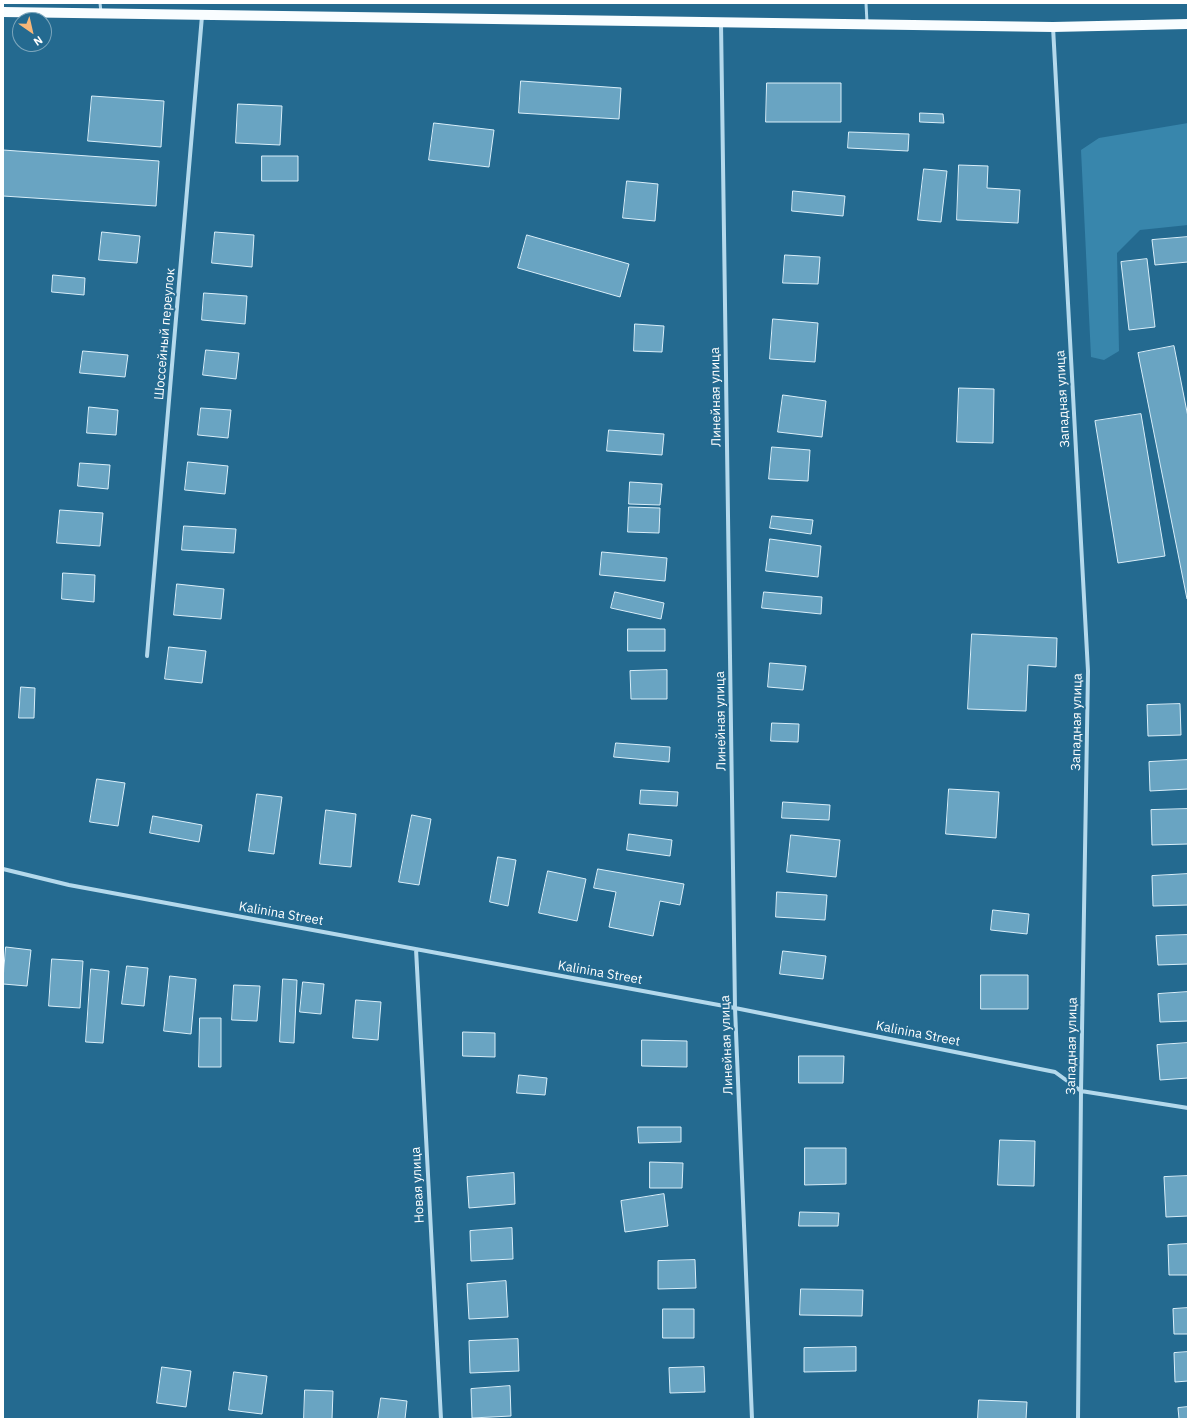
<!DOCTYPE html>
<meta charset="utf-8">
<style>
body{margin:0}
#map{position:relative;width:1191px;height:1422px;overflow:hidden;background:#246a90;font-family:"IBM Plex Sans",sans-serif}
canvas{display:block}
.frame{position:absolute;inset:0;border:4px solid #fff;pointer-events:none}
.north{position:absolute;left:12px;top:12px;width:40px;height:40px;box-sizing:border-box;background:#246a90;border:1px solid #7ca6bc;border-radius:50%;rotate:146deg;font-size:11px;font-weight:700;line-height:16px;text-align:center;color:#fff}
.north::after{content:'';display:block;margin:auto;width:14px;height:18px;background:#f7b678;clip-path:polygon(50% 0,100% 100%,50% 72%,0 100%)}
</style>
<div id="map">
<canvas width="1191" height="1422"></canvas>
<div class="frame"></div>
<div class="north">N</div>
</div>
<script>
const ctx = document.querySelector('canvas').getContext('2d');
ctx.lineJoin = 'round';
function paint(path, color) {
  ctx.fillStyle = color;
  ctx.fill(path, 'evenodd');
}
function trace(path, color, width, dash) {
  ctx.strokeStyle = color;
  ctx.lineWidth = width;
  ctx.lineCap = dash ? 'butt' : 'round';
  ctx.setLineDash(dash || []);
  ctx.stroke(path);
}
function write(font, color, halo, rows, align = 'center') {
  ctx.font = font + ' "IBM Plex Sans",sans-serif';
  ctx.lineWidth = 4;
  ctx.setLineDash([]);
  ctx.textBaseline = 'middle';
  ctx.strokeStyle = halo;
  ctx.fillStyle = color;
  for (const [text, x, y, turn = 0] of rows) {
    ctx.save();
    ctx.translate(x, y);
    ctx.rotate((+turn || 0) * Math.PI / 180);
    ctx.textAlign = isNaN(turn) ? turn : align;
    if (halo) ctx.strokeText(text, 0, 0);
    ctx.fillText(text, 0, 0);
    ctx.restore();
  }
}
const green = new Path2D(`
 M1188,123v102l-48,5 -23,23 2,98 -15,9 -13,-3 -10,-207 18,-12z`);
const building = new Path2D(`
 M521,81l100,7 -2,31 -100,-6z
 M767,83h74v39h-75z
 M92,96l72,5 -3,46 -73,-6z
 M238,104l44,2 -2,39 -44,-2z
 M920,113l23,1 1,9 -24,-1z
 M434,123l60,7 -5,37 -60,-7z
 M849,132l60,2 -1,17 -60,-3z
 M3,150l156,11 -3,45 -153,-10z
 M262,156h36v25h-36z
 M959,165l29,1 -1,22 33,2 -2,33 -61,-3z
 M924,169l23,2 -6,51 -23,-2z
 M627,181l31,3 -3,37 -32,-3z
 M793,191l52,5 -2,20 -51,-5z
 M102,232l38,4 -3,27 -38,-3z
 M215,232l39,3 -2,32 -40,-4z
 M527,235l102,29 -9,33 -102,-29z
 M1188,237v25l-33,3 -3,-25z
 M785,255l35,2 -2,27 -35,-1z
 M1147,259l8,68 -26,3 -8,-68z
 M53,275l32,3 -1,17 -32,-3z
 M204,293l43,3 -2,28 -43,-4z
 M773,319l45,4 -3,39 -45,-3z
 M635,324l29,2 -2,26 -28,-1z
 M1174,346l14,71v182h-1l-49,-246z
 M206,350l33,3 -3,26 -33,-4z
 M83,351l45,4 -3,22 -45,-4z
 M959,388l35,1 -1,54 -36,-1z
 M783,395l43,6 -4,36 -44,-5z
 M89,407l29,3 -2,25 -29,-2z
 M201,408l30,2 -3,28 -30,-3z
 M1141,414l24,142 -47,7 -23,-142z
 M609,430l55,4 -2,21 -55,-4z
 M772,447l38,3 -2,31 -39,-2z
 M188,462l40,4 -3,28 -40,-4z
 M80,463l30,2 -2,24 -30,-3z
 M630,482l32,2 -2,21 -31,-1z
 M629,507l31,1 -1,25 -31,-1z
 M60,510l43,3 -3,33 -43,-3z
 M772,516l41,4 -2,14 -41,-6z
 M184,526l52,3 -2,24 -52,-3z
 M770,539l51,7 -3,31 -52,-6z
 M602,552l65,6 -2,23 -65,-6z
 M63,573l32,2 -1,27 -32,-3z
 M177,584l47,5 -3,30 -47,-4z
 M615,592l49,11 -3,16 -50,-11z
 M764,592l58,5 -1,17 -59,-6z
 M628,629h37v22h-37z
 M972,634l85,4 -1,29 -28,-2 -2,46 -58,-2z
 M169,647l37,4 -4,32 -37,-4z
 M770,663l36,3 -3,24 -35,-3z
 M667,670v29h-36l-1,-28z
 M21,687l14,1 -1,30h-15z
 M1180,704l1,31 -33,1 -1,-31z
 M772,723l27,1 -1,18 -27,-1z
 M616,743l54,4 -1,15 -55,-5z
 M1188,760v29l-38,2 -1,-29z
 M97,779l28,4 -7,43 -28,-4z
 M949,789l50,3 -3,46 -50,-4z
 M641,790l37,2 -1,14 -37,-2z
 M257,794l25,3 -8,57 -25,-3z
 M783,802l47,3 -1,15 -47,-2z
 M1188,809v35l-36,1 -1,-35z
 M326,810l30,4 -5,53 -31,-3z
 M412,815l19,4 -12,66 -20,-3z
 M153,816l49,9 -3,17 -49,-9z
 M629,834l43,6 -2,16 -43,-6z
 M791,835l49,5 -4,37 -49,-5z
 M498,857l18,3 -8,46 -18,-4z
 M598,869l86,15 -4,21 -20,-4 -7,35 -44,-9 7,-35 -22,-4z
 M548,871l38,8 -9,42 -38,-8z
 M1188,874v31l-35,1 -1,-30z
 M777,892l50,3 -2,25 -49,-3z
 M993,910l36,4 -2,20 -36,-4z
 M1188,935v29l-30,1 -2,-29z
 M6,947l25,3 -4,36 -24,-2z
 M783,951l43,5 -3,23 -43,-5z
 M52,959l31,2 -3,47 -31,-2z
 M127,966l21,2 -4,38 -22,-2z
 M91,969l18,2 -6,72 -17,-1z
 M981,975h47v34h-47z
 M170,976l26,3 -5,55 -27,-3z
 M283,979l14,1 -3,63 -14,-1z
 M303,982l21,2 -3,30 -21,-2z
 M234,985l26,1 -3,35 -25,-1z
 M1188,992v29l-28,1 -2,-28z
 M356,1000l25,2 -3,38 -25,-2z
 M200,1018h21v49h-22z
 M463,1032l32,1v24l-32,-1z
 M642,1040l45,1v26l-45,-1z
 M1188,1043v35l-28,2 -3,-35z
 M799,1056h45l-1,27h-44z
 M519,1075l28,3 -2,17 -28,-2z
 M638,1127h43v15l-42,1z
 M1000,1140l35,1 -1,45 -36,-1z
 M805,1148h41v36l-41,1z
 M650,1162l33,1 -1,25h-32z
 M514,1173l1,31 -46,4 -2,-31z
 M1188,1176v40l-22,1 -2,-40z
 M664,1194l4,32 -43,6 -4,-31z
 M800,1212l39,1 -1,13h-39z
 M512,1228l1,31 -42,2 -1,-30z
 M1188,1244v31h-19l-1,-30z
 M695,1260l1,28 -38,1v-28z
 M506,1281l2,36 -39,2 -2,-35z
 M801,1289l62,1 -1,26 -62,-1z
 M1188,1308v26h-14l-1,-25z
 M663,1309h31v29h-31z
 M518,1339l1,32 -49,2 -1,-32z
 M856,1347v24l-52,1v-24z
 M1188,1352v29l-13,1 -1,-29z
 M162,1367l29,4 -5,36 -29,-4z
 M704,1367l1,25 -35,1 -1,-25z
 M234,1372l33,4 -5,38 -33,-4z
 M510,1386l1,30 -39,2 -1,-29z
 M305,1390l28,1 -1,28h-28z
 M381,1398l26,3 -2,18h-27z
 M979,1400l48,2 -1,17h-48z
 M1188,1407v12h-9l-1,-11z`);
const lane = new Path2D(`
 M100,3l1,9
 M866,3l1,20`);
const street = new Path2D(`
 M721,23l14,985 17,411
 M1053,27l35,644 -7,420 -3,328
 M147,656l55,-640
 M3,869l66,16 666,123 320,64 26,19 107,17
 M416,949l25,470`);
const primary = new Path2D(`
 M3,12l1050,15 135,-3`);
const streetNames = [
 ["Шоссейный переулок",165,334,-85],
 ["Линейная улица",716,397,-91],
 ["Западная улица",1063,399,-93],
 ["Линейная улица",721,721,-91],
 ["Западная улица",1077,722,-89],
 ["Kalinina Street",281,914,10],
 ["Kalinina Street",600,973,10],
 ["Kalinina Street",918,1034,11],
 ["Линейная улица",727,1045,-92],
 ["Западная улица",1072,1046,-89],
 ["Новая улица",418,1185,-93]
];
paint(green, '#3886ac');
paint(building, '#69a4c2');
trace(building, '#d9eef9', 1);
trace(lane, '#b4d9ec', 3);
trace(street, '#b4d9ec', 4);
trace(primary, '#f9fdff', 10);
write('13px', '#fff', '#246a90', streetNames);
</script>
